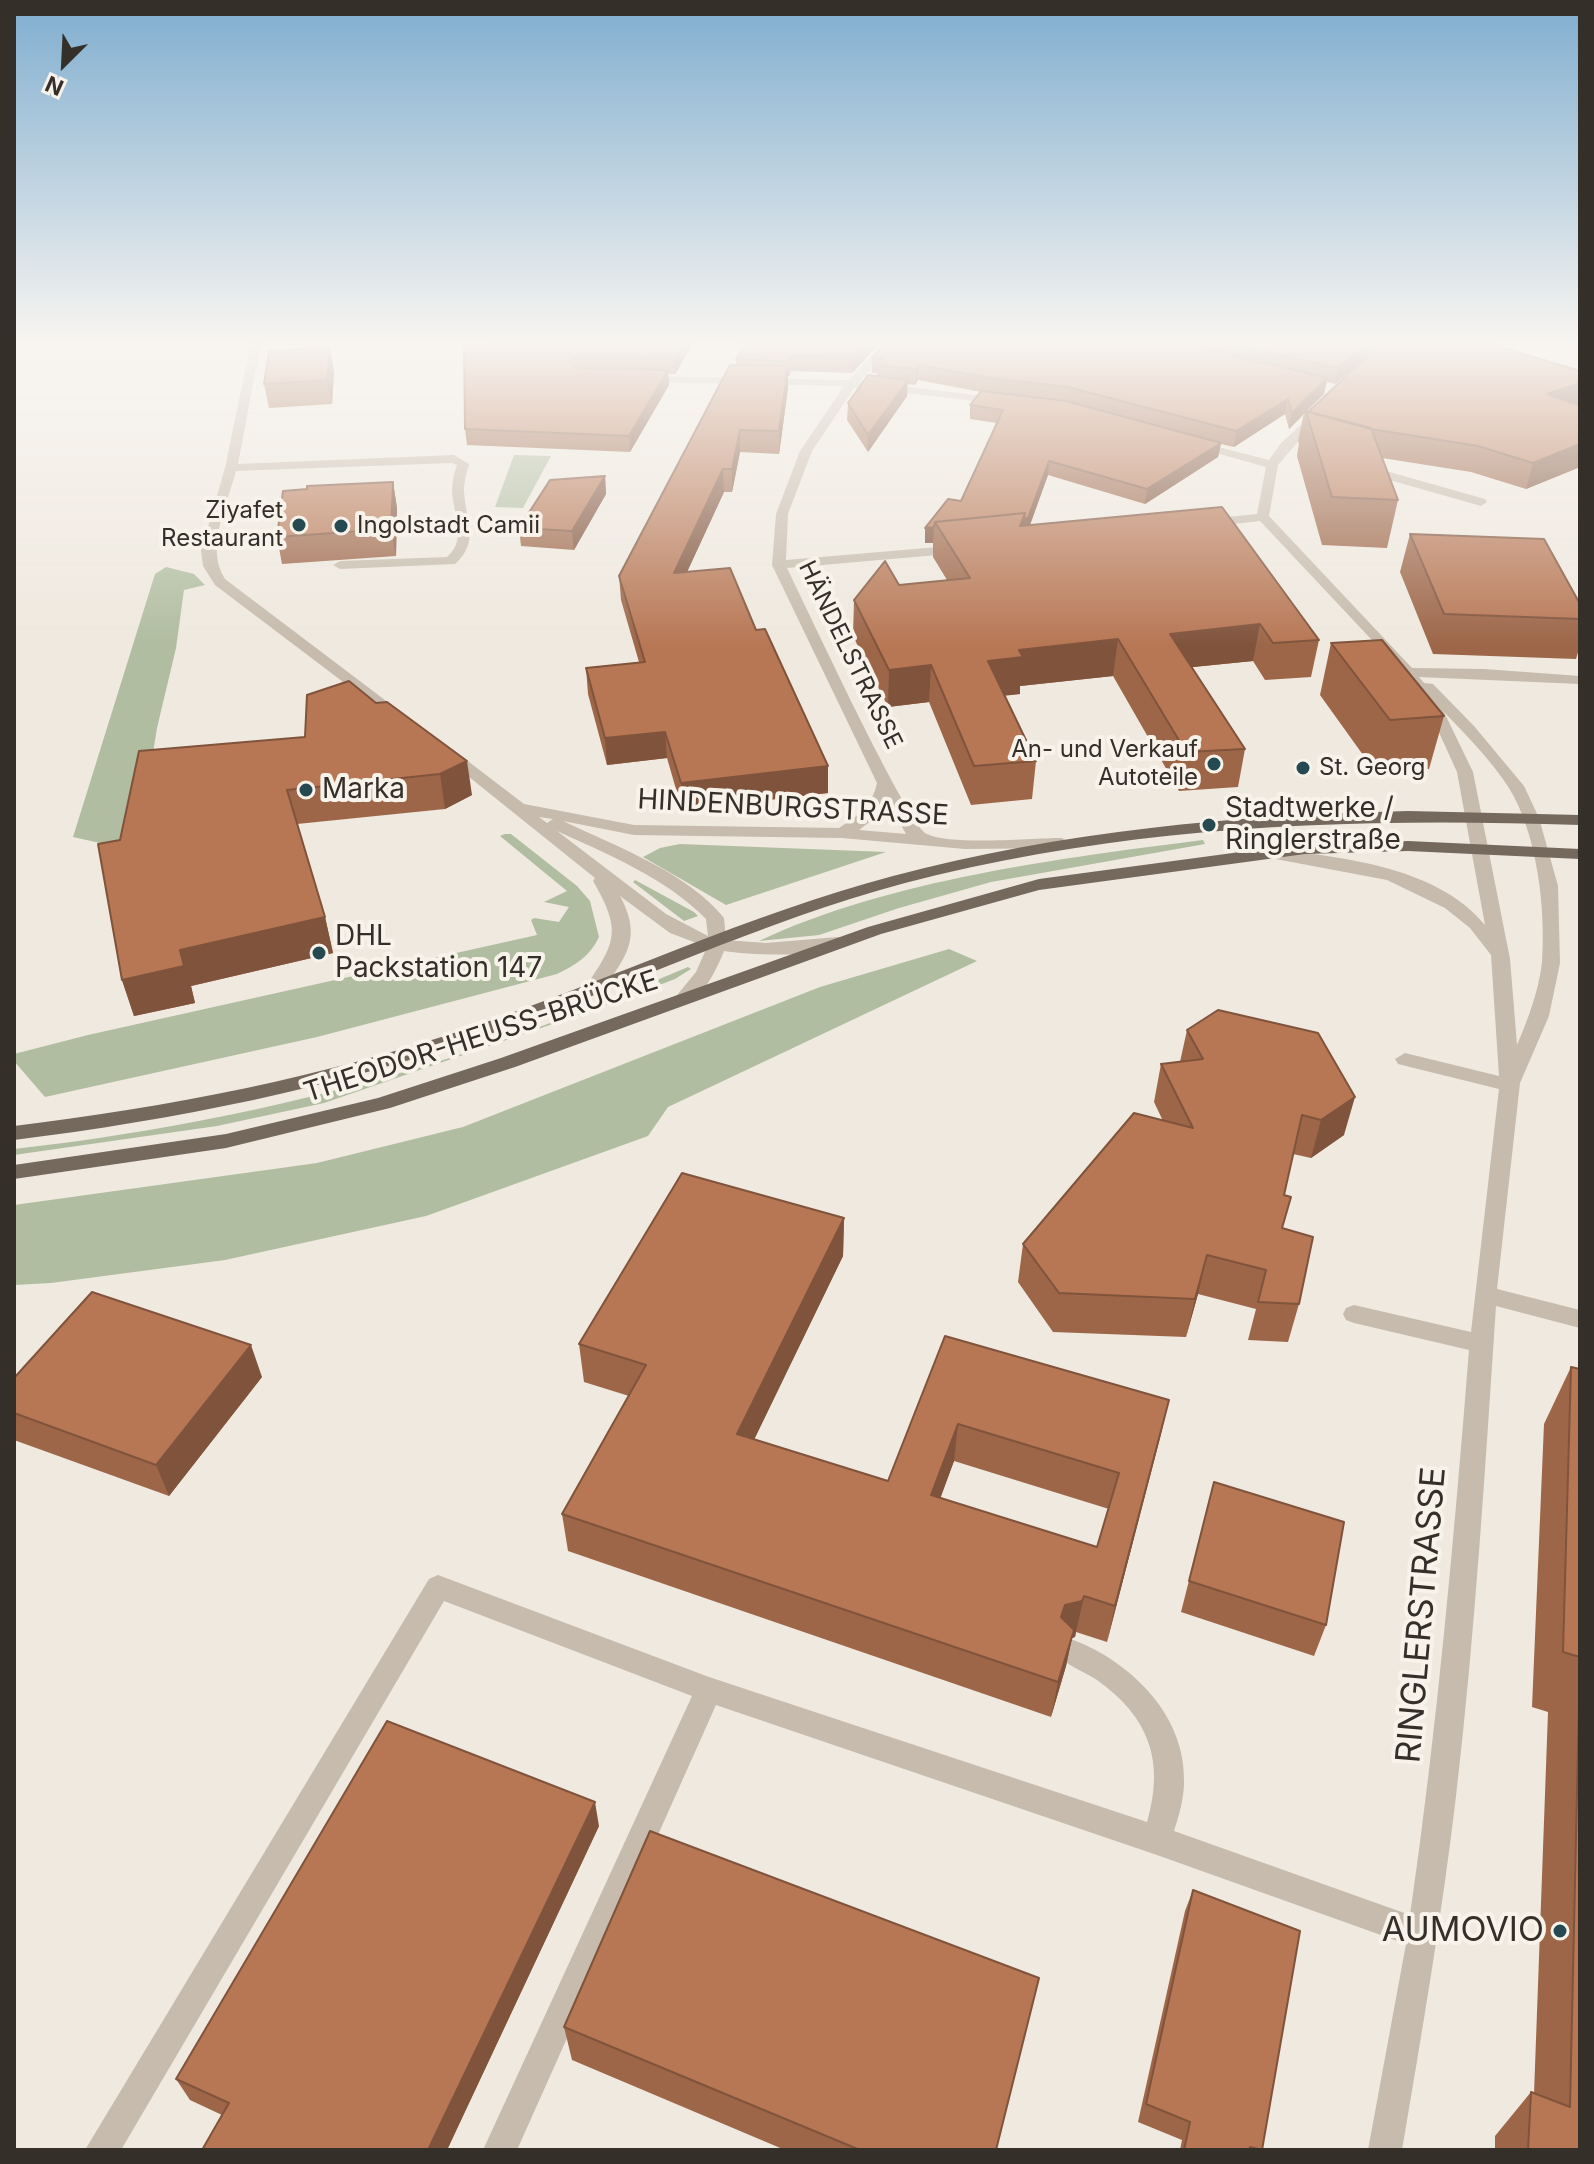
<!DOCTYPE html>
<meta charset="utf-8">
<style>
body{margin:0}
#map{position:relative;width:1594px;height:2164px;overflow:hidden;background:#efe9df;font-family:Inter,sans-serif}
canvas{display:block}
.frame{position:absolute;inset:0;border:16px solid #352f2a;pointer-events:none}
.north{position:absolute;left:24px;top:24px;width:80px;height:80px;-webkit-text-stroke:6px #f8f3ea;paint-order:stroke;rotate:204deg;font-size:22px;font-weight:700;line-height:32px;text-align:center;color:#352f2a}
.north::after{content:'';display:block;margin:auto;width:28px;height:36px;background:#352f2a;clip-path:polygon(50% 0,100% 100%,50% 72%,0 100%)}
</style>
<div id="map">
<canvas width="1594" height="2164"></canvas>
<div class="frame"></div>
<div class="north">N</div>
</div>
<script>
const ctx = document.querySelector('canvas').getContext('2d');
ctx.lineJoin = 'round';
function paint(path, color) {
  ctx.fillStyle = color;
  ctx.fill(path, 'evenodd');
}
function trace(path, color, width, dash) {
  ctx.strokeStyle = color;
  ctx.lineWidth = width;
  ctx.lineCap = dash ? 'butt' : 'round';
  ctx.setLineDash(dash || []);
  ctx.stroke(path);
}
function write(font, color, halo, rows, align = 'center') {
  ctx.font = font + ' Inter,sans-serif';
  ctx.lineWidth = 8;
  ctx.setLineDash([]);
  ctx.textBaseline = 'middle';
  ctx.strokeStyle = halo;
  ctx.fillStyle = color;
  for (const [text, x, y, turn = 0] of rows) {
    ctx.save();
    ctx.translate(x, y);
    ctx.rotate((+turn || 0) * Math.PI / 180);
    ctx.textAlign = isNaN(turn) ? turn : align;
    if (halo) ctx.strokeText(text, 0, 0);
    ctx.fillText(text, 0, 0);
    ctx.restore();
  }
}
const green = new Path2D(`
 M514,455l37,1 -28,52 -28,-1z
 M166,567l28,7 11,11 -21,5 -8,58 -19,80 -18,110 -30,7 -36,-8 82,-263z
 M505,834h6l66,52 13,15 9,36c-9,19 -23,28 -42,37l-240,63 -272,60 -31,-36v-7l74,-19 449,-100 -6,-15 3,-2 25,4 10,-15 -25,-5 23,-11 -67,-55z
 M1203,840l2,4 -214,38 -92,26 -80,27 -60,6c129,-61 302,-83 444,-101z
 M680,844l206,8 -160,53 -83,-48 17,-9z
 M635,880l59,32 4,4 -14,5 -51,-39z
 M949,949l28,12 -309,146 -20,29 -222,80 -201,44 -174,23 -37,2v-80l303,-42 146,-36 357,-140z
 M688,967l3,2 -16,10 -82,31 -269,93 -107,23 -203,29v-6c143,-16 286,-45 423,-87 85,-26 169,-60 251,-95z`);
const minor = new Path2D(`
 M251,342h10l-23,122 216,-9 15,9c-2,8 -5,17 -5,26 1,29 17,51 -9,74l-115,5 -7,-4 7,-4 107,-4c21,-18 6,-43 5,-66 0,-9 2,-17 5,-26l-5,-2 -216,8c-9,34 -31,77 -11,108l181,137v6h-10l-181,-137 -12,-19 -2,-15 24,-83z
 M885,342h11l-36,39 140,17 6,3 -6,3 -145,-17 -43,64 -24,63 -2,46 175,-15 7,4 -7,4 -174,15c18,36 120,257 140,266 24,12 105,4 135,4l8,5 -8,5 -97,1 -123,-11 -208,-3 -71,-14c50,24 126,52 161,97l2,22 40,3 72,-6 9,6c-17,16 -99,12 -123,8 -7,18 -22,49 -42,55l-9,-6 23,-28 11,-25 -37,-14 -50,-37c24,44 4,63 -21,99h-14l-2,-4c31,-47 41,-57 10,-110l2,-3 -157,-126 2,-3h12l72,55 110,21 205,3c19,-12 33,-22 38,-45l-105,-218 4,-51 24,-63 44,-65 -203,-4 -6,-3 6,-3 208,4zM888,801l18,33 -47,-4 17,-13zM539,817l14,2 -6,4zM557,831c52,24 109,47 149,88l2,17 -42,-22z
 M1317,410l4,1v4l-43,50 -9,51 143,152 72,1 96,7v8l-161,-7 5,6 9,1 41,42 50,60 15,32 19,68 2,77 -11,53 -29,67 -23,206 83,21v18l-84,-22c-11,164 -21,328 -40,490 -14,119 -34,236 -54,354h-34l38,-206 -249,-89 -441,-150 -199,445h-34l209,-454 -248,-95 -323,549h-36l344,-571 9,-4 271,102 438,145c18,-61 2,-105 -50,-142 -13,-9 -33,-14 -40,-29l4,-9 10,-3c59,22 115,76 113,143 0,17 -5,33 -10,49l236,84c27,-187 44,-376 59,-565l-115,-27 -8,-3 -3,-6 3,-6 8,-3 117,27 28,-243 -101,-25 -3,-5 10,-6 94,23 -8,-121 -21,-27 -25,-20 -58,-28 -122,-23 -9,-5 9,-5c72,11 170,17 220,78l-28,-153 -25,-55 -46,-62 -126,-134 -53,6 -6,-4 6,-4 50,-5 9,-47 -75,-21v-6l78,20 12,-17zM1444,712c22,23 48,49 65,76 28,45 37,121 33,174 -3,28 -14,57 -25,83l-7,-86 -37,-187z
 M1365,465l120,34 2,3 -6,4 -120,-34v-6z`);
const major = new Path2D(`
 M1408,811l172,4v10c-227,-8 -454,0 -675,58 -143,38 -278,104 -418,152 -153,53 -312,85 -473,105v-14c156,-19 309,-49 458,-99 141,-48 277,-113 421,-151 169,-45 341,-61 515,-65z
 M1408,841l172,8v10l-172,-8 -103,3 -266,36 -158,44 -366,133 -125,41 -164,40 -212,31v-14l212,-31 152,-36 123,-40 367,-131 171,-48 246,-33z`);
const wall = new Path2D(`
 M495,342h199l-19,32h-7l1,11 -39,67 -163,-7 -2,-16 31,-84z
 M745,342h136l-29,31 -61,-2 -1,5h-2v12l-9,66 -39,-2 -8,40h-8l-37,80 69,58 72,163 -146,17 -15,-52 -60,7 -19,-71 -2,-26 53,-6 -18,-62 -2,-24 117,-211v-5z
 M887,342h598l95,29v96l-54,22 -55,-17 -89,-14 16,42 -11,48 -65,-3 -25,-89 2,-13 -1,-1 5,-25 2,-4 -16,16 -4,-15 -51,33 -13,-3 -3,13 -73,47 -97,-29 -18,50 289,115 -8,37 -46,3 -12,-19 -61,6 53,82 -7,38 -59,4 -66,-115 -93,10v8l-15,1 31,66 -4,38 -61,6 -42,-103 -41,5 -35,-71 1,-36 45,-15 48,-5 -14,-23v-14h-8v-15l36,-27 36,-78 -27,-4v-14l11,-13 -63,-12 -3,5 -8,-1v12l-39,56 -21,-32 1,-17 29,-27v-3h-5v-15zM1361,361l-53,51 -2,-1 18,-17 3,-12 8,2z
 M334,371l-2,33 -63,4 -5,-24z
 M605,476l1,18 -32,56 -53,-4 -2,-18z
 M393,482l4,26 -1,48 -114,8 -5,-27z
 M1410,534l170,70v42l-4,13 -143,-5 -33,-82z
 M1331,643l113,73 -15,53 -53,4 -56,-78z
 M349,681l123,114 -27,14 -148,15 28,93 8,36 -142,33 4,17 -61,13 -12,-36 -2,-140 185,-103z
 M1187,1030l157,105 -33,23 -18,-4 -9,41 -2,33 17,76 -11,38 -40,-2 8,-31 -58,-15 -12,43 -133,-5 -35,-50 5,-38 140,-123 -9,-19 7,-38 19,-2z
 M844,1218l-1,38 -89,183 134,42 57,-145 224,64 -62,242 -31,-10 -1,5 -3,1 -6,28 -15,51 -483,-166 -6,-37 67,-118 -45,-14 -5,-38zM954,1461l155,48 -12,38 -157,-49z
 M1571,1367l9,2v781h-85v-14l36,-44 3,2 14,-382 -16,-5 12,-283z
 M262,1377l-93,119 -155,-56v-62z
 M1214,1482l112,143 -12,31 -133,-44z
 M599,1826l-152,324h-245l20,-35 -32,-15 -14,-21z
 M1193,1890l69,260h-82l2,-10 -44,-18 47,-211z
 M1039,1978l-43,172h-211l-213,-90 -8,-33z`);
const shadedWall = new Path2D(`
 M685,342h9l-19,32v-15z
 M867,342h14l-29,31v-16z
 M1369,342h15l-49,42 3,-16z
 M330,347l4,24 -2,33 -5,-24z
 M919,365l-1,15 -3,5 1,-16z
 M788,366v22l-9,66v-23z
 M668,370l1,15 -39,67 -1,-16z
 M1327,378l-3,16 -35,35 3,-16z
 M908,380l-1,16 -39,56v-17z
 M1580,383v22l-33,-11z
 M1288,399l-3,15 -51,33 2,-16z
 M740,430v22l-8,40v-23z
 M1221,443l-3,14 -73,47 2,-15z
 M1580,444v23l-54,22 7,-26z
 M1049,461l-1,14 -21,58 -80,8z
 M723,469l1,23 -49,106 -1,-25z
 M605,476l1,18 -32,56 -2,-19z
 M393,482l4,26 -1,48 -5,-27z
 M934,527l-1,16h-8v-15z
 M1260,624l-7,37 -89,9 6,-36z
 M1118,639l-5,37 -93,10v8l-35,4 3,-37 31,-11z
 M931,665l-2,37 -41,5 1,-37z
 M665,732l2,26 -60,7 -2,-27z
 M467,761l5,34 -27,14 -5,-35z
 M828,766v27l-146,17 -1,-27z
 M325,917l8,36 -142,33 4,17 -61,13 -12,-36 58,-30z
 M1355,1097l-11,38 -33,23 10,-38z
 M844,1218l-1,38 -104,215 -2,-37z
 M1207,1255l-9,39 -12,43 9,-38z
 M251,1345l11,32 -93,119 -13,-31z
 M1169,1400l-9,38 -53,204 8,-36z
 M958,1424l-4,37 -26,71 3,-37z
 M1084,1596l-8,36 -1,5 -3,1 -6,28 -15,51 7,-35 3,-65 4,-12z
 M595,1802l4,24 -152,324h-19z`);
const building = new Path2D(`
 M495,342h190l-10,17 -101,-2 -4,5 8,6 90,2 -39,66 -164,-7 -1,-82 32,-2z
 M745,342h122l-15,15 -61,-1 -1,5 -54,-1z
 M887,342h290l150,36 -35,35 -4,-14 -52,32 -168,-44 -78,-9 -71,-13 -3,4 -39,-4 5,-7h-10z
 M1224,342h145l-31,26z
 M1382,342h103l95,29v12l-33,11 33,12v38l-47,19 -55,-17 -107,-17 -63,-17z
 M330,347l-3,33 -63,4 5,-33z
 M730,365l58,1 -9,65 -39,-1 -8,39h-9l-49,104 56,-5 26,62 9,-1 63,137 -147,17 -16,-51 -60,6 -19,-70 59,-6 -26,-86z
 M868,375l40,5 -40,55 -20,-32z
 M981,391l85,10 155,42 -74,46 -98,-28 -21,57 -4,1 1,-6 -90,9 -1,5 -9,1 23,-29 13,2 42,-91 -33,-5z
 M1306,411l65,17 27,72 -66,-3z
 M605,476l-33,55 -53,-3 31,-48z
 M393,482l-2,47 -114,8 6,-46 24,-2v-3z
 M1222,507l97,133 -46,3 -13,-19 -90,10 75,115 -59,3 -68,-113 -99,11 4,7 -35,4 48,100 -62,5 -43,-101 -42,5 -35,-70 31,-39 14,24 71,-7 -35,-56 90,-9 -5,13z
 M1410,534l134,5 36,65v15l-136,-5z
 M1382,640l62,76 -54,4 -59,-77z
 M349,681l27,22 11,-1 80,59 -27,13 -153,16 38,127 -145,33 4,16 -62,14 -24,-136 22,-4 19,-89 166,-14 2,-42z
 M1218,1010l100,23 37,64 -34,23 -19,-5 -18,80 7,2 -9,31 31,9 -14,67 -41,-2 8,-32 -59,-15 -12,44 -136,-6 -36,-49 111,-131 59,15 -32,-64 42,-5 -16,-29z
 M682,1173l162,45 -107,216 151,47 57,-145 224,64 -54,206 -31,-10 -2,5 -17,4 -4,12 13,13 -16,52 -496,-168 84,-149 -67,-21zM958,1424l161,49 -22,74 -166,-52z
 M92,1292l159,53 -95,120 -142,-52v-35z
 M1571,1367l9,2v781h-52l3,-58 39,15 10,-450 -17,-5z
 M1214,1482l130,40 -18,103 -137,-44z
 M387,1721l208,81 -167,348h-226l27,-47 -53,-24z
 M650,1831l389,147 -43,172h-136l-296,-123z
 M1193,1890l107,41 -38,219 -12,-3 -1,3h-65l6,-28 -44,-18z`);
const markers = [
 [299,525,8,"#254a51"],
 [341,526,8,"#254a51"],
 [1214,764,8,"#254a51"],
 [1303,768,8,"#254a51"],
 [306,790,8,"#254a51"],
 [1209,825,8,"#254a51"],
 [319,953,8,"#254a51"],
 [1560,1931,8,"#254a51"]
];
const farPoinames = [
 ["Ziyafet",283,511],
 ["Restaurant",283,539],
 ["Ingolstadt Camii",357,526,"left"],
 ["An- und Verkauf",1198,750],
 ["Autoteile",1198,778],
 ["St. Georg",1319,768,"left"]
];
const farStreetnames = [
 ["HÄNDELSTRASSE",850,655,64]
];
const poiNames = [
 ["Marka",322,790],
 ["Stadtwerke /",1225,809],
 ["Ringlerstraße",1225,841],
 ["DHL",335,937],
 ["Packstation 147",335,969]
];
const streetNames = [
 ["HINDENBURGSTRASSE",793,808,3],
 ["THEODOR-HEUSS-BRÜCKE",481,1037,-18]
];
const nearStreetnames = [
 ["RINGLERSTRASSE",1422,1615,-85]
];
const nearPoinames = [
 ["AUMOVIO",1544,1931]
];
paint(green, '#b0bda0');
paint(minor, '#c6bbac');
paint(major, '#75685d');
paint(wall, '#9d6649');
paint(shadedWall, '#80533c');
paint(building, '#b77755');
trace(building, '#80533c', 2);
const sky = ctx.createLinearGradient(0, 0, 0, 645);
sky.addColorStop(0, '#7fadcf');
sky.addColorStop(0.53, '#f8f5f1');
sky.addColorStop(1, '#f8f5f100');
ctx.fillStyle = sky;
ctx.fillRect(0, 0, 1594, 645);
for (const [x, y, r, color] of markers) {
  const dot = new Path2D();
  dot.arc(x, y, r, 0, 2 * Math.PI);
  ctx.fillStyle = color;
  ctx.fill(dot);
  trace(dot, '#f8f3ea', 3);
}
write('24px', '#352f2a', '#f8f3ea', farPoinames, 'right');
write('24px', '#352f2a', '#f8f3ea', farStreetnames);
write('28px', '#352f2a', '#f8f3ea', poiNames, 'left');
write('28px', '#352f2a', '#f8f3ea', streetNames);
write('34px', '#352f2a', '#f8f3ea', nearStreetnames);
write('34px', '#352f2a', '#f8f3ea', nearPoinames, 'right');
</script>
